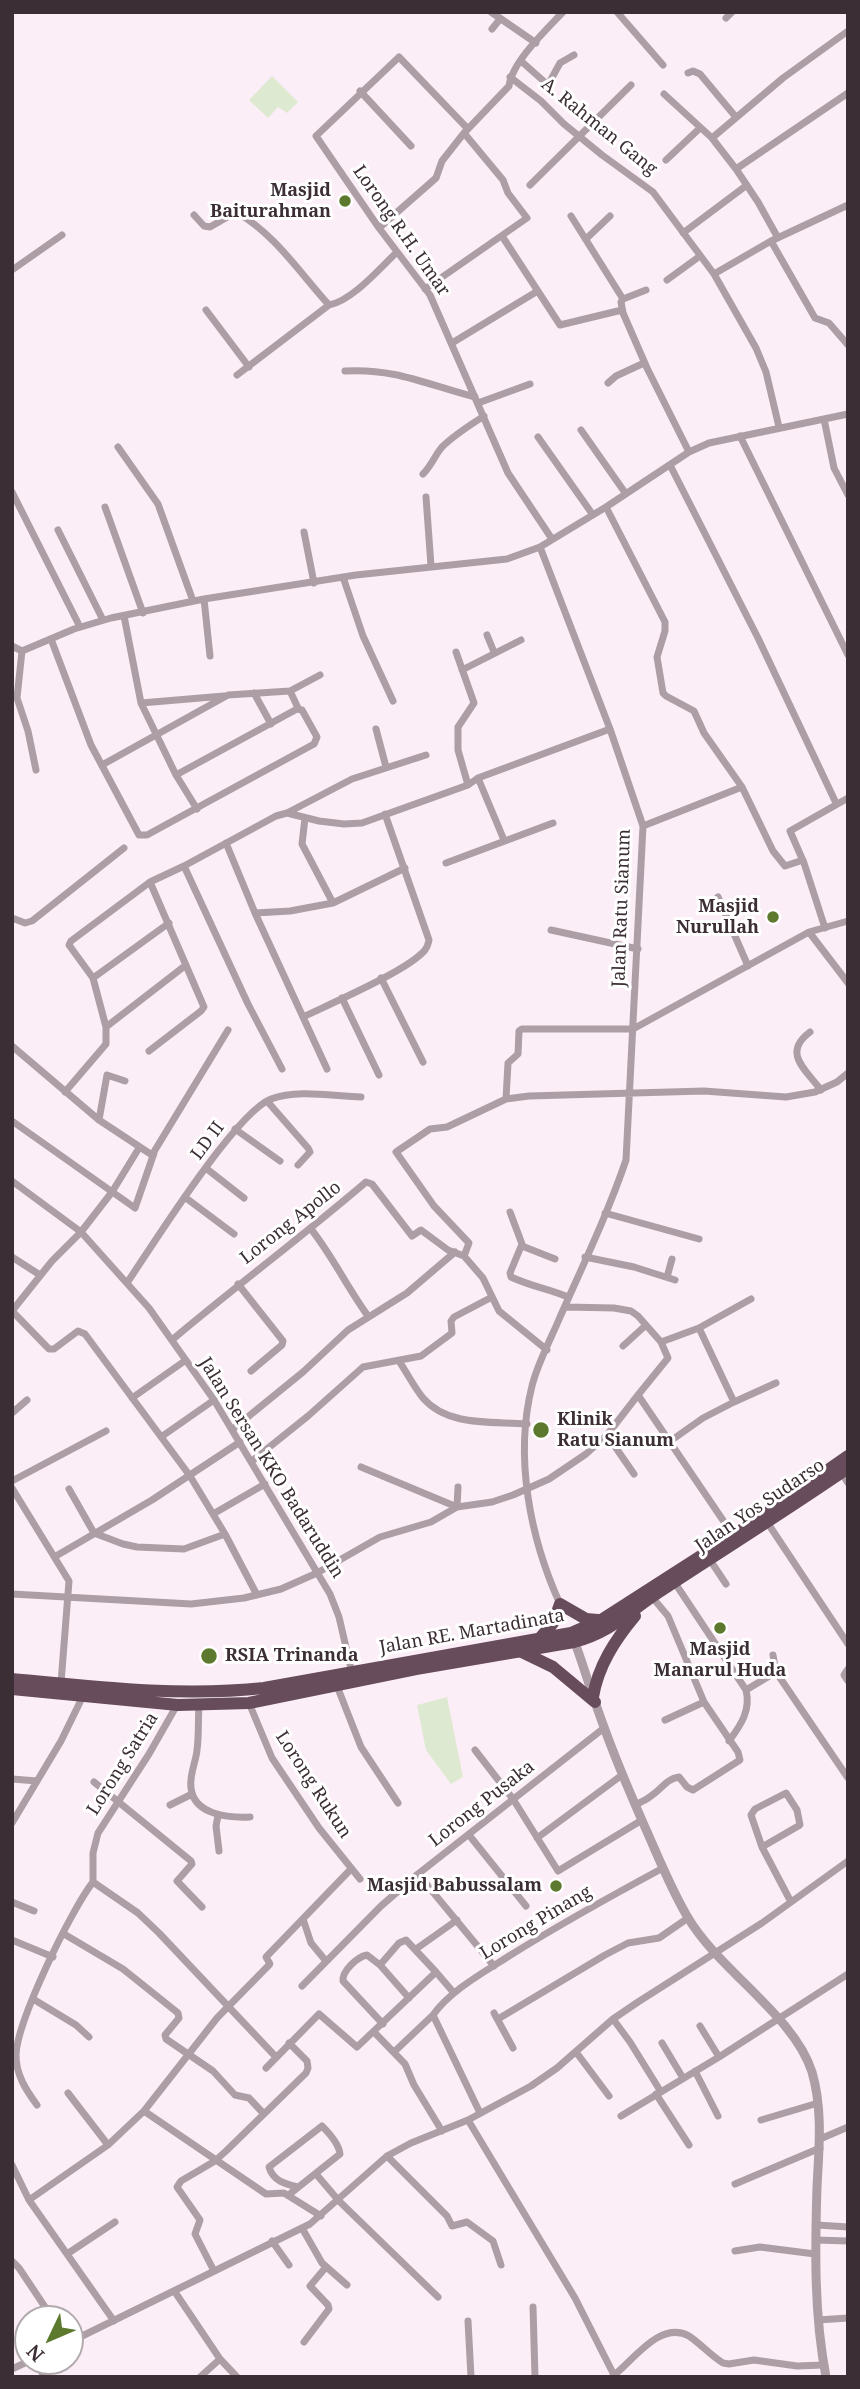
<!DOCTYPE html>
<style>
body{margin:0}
#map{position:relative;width:860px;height:2389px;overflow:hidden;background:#fceef6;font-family:"Noto Serif",serif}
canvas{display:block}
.frame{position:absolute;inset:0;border:14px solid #3b2e35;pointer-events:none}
.north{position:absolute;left:14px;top:2305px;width:70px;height:70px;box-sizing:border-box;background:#fff;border:2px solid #b1abae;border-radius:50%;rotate:226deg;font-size:19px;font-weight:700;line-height:28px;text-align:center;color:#3b2e35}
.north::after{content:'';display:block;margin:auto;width:24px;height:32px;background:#5d792e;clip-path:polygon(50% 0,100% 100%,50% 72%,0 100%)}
</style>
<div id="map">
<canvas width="860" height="2389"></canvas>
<div class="frame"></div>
<div class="north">N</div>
</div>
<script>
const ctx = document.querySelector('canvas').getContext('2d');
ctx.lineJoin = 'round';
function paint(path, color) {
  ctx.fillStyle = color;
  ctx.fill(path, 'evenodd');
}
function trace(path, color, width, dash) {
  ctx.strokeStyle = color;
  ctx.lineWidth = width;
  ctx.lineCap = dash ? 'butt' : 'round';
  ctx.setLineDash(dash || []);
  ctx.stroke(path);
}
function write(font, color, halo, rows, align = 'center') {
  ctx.font = font + ' "Noto Serif",serif';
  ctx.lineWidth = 6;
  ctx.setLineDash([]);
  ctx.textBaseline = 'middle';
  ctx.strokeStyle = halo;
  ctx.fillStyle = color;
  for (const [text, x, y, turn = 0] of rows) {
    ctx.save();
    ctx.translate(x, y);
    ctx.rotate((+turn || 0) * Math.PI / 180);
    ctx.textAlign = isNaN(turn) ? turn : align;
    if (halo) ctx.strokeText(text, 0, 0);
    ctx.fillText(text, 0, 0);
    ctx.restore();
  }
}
const green = new Path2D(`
 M272,76l26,26 -11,11 -9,-6 -10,11 -19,-18z
 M447,1697l16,80 -12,7 -25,-34 -9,-45z`);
const minor = new Path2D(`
 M491,12l45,31
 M617,12l46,53
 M726,18l6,-6
 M492,29l8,-10
 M521,61l27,24 12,-22 14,-8
 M688,73l5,-2 7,3 35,42
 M510,77l31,24 23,23 38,31 51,37 61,82 42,74 10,24 13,55
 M360,91l51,55
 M664,94l48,44
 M468,129l-69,-72 -83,79 63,92 51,67 78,178 44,66
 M666,160l34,-32
 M736,169l-24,-31 71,-60 65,-47
 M530,185l101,-100
 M194,215l10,11 6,1 26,-15c39,22 63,60 93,93 23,-4 51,-37 68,-53
 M571,216l52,83 -2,3 2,11 24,55 42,84
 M379,228l57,-50 6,-17 22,-28
 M683,233l64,-48
 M502,236l58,89 62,-15
 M778,238l-20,-36 -22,-33 112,-76
 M586,239l24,-23
 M771,241l44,77 14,5 19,22
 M12,270l50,-35
 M714,274l57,-33 77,-36
 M667,280l33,-24
 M425,289l102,-71 -19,-25 -5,-13 -39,-47 45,-47c3,-24 37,-56 54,-74
 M623,299l23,-9
 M206,310l43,57
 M452,343l84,-51
 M345,371c50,-3 83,14 130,26
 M237,375l92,-70
 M608,383l8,-7 28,-13
 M478,403l52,-19
 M824,419l10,49 14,27
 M581,430l45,64
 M740,436l108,219
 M538,437l55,78
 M118,447l40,57 35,97
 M670,465l88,173 78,165
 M423,474c9,-9 12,-19 19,-27 12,-12 28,-22 42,-31
 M12,492l68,135
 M426,497l5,69
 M105,507l38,106
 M606,507l59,115v9l-8,26 6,36 3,3 28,15 10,22 38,54 31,64 12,15 18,-6
 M58,530l45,90
 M304,532l10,51
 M343,577l20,59 30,65
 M204,599l6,57
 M124,616l17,87 35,72 21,34
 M487,635l7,17
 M51,639l40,106 48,90h8l167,-91 3,-7 -15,-27 -5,-1 -121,66
 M12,646l10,5
 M456,652l18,51 -16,24v23l10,35
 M462,670l59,-30
 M290,691l8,17
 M254,693l17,31
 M141,703l83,-7
 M376,729l10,38
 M102,765l126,-70 62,-4 30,-16
 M36,770l-8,-39 -11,-33 5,-47 52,-22 37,-11 93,-19 152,-24 151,-16 33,-12
 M478,778l26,62
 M287,813l65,-34 74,-24
 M305,818l-3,26 31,59 72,-35
 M643,826l99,-39
 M226,843l29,70 72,156
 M446,863l107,-40
 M184,866l64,138 34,65
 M718,897l30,69
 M255,913l35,-2 43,-8
 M12,918l13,5 7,-2 92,-73
 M825,928l-21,-65 -14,-32 58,-33
 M551,930l87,19
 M809,932l39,-11
 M93,978l76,-55
 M381,978l42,84
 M342,998l37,77
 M303,1017c27,-13 106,-47 122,-67 3,-4 3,-6 4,-10l-44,-126
 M106,1027l80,-62
 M810,1032c-28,21 -5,37 11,58
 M12,1046l87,74 53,35 76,-125
 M149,1051l52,-40 3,-4 -54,-125
 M65,1092l41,-48v-17l-13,-49 -24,-33 2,-4 79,-59 34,-16 92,-50 11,-3 32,8 25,3 18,-1 106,-38 10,-7 132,-49
 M506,1099l2,-36 10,-9 1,-23 3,-2h111l176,-97 39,51
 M267,1101l41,47 2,4 -12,13
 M99,1120l8,-45 18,6
 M12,1121l123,87 19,-55
 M235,1129l45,32
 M207,1169l37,29
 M12,1181l69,51 68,76 65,92 116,194 9,23 13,56
 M186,1198l48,36
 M510,1212l12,32 -12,29 1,4c19,9 38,12 57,20
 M605,1213l94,26
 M311,1229c22,28 36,58 57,87
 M522,1246l33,13
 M464,1256l5,-13 -35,-37 -38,-54 34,-23 17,-2 59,-28 23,-3 175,-5 82,6 29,-5 22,-10 11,-9
 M12,1257l28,18
 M585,1257l49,10 41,13
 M667,1277l5,-18
 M127,1283c25,-37 108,-170 144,-184 26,-10 61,-3 90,-2
 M238,1284l45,57 -1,4 -31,26
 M565,1307l49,1 17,3 7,5 23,26 7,16 -30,37 95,140
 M12,1311l40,-50 29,-29 31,-40 27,-44
 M13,1312l36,37h5l24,-18 7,3 105,142 35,58 32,61
 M699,1328l52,-29
 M172,1340c64,-54 131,-104 194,-158l6,2 40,52 9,-6 27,20 16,6 19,22 16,33 48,39
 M661,1342l38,-14 35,74 -31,16 -34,24
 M623,1346l23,-21
 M399,1361c8,12 15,26 24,37 25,29 69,23 104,26
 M132,1398l54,-38
 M734,1402l42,-19
 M12,1413l15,-13
 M233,1429l70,-57 45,-42 59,-37 48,-41
 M607,1435l27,39
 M161,1437l53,-37
 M252,1461l56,-45 55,-49 58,-11 31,-23 -1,-12 3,-4 38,-20
 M361,1467l96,40 1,-20
 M841,1472l7,11
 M12,1481l94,-50
 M12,1488l57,93 -8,102
 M69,1489l25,44 29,11 14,3 47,2 41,-15
 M213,1514l52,-30
 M767,1522l81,122
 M56,1556l96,-56 88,-58
 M710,1560l16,24
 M675,1583l71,107 30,-18 72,106
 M12,1594l179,10 53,-6 37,-9 36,-16 63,-36 51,-15 26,-15 35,-5 21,-7 36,-16 37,-25 21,-19 31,-40
 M652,1597l16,19 36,86 -39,18
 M560,1604c-30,-66 -46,-147 -28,-218 6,-24 19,-47 28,-69 23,-52 48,-104 66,-157l17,-334 -33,-97 -70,-182 66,-40 83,-55 20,-9 139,-29
 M773,1655l3,17
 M848,1669l-4,6 4,6
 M337,1686l24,61 37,56
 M249,1703l23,55 47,70 41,51
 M199,1705c-1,15 0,30 -2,45 -1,12 -8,25 -6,38 3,27 38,30 59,29
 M729,1741c12,-16 22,-31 17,-51
 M475,1750l38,49 45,72 84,-51
 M12,1779l25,2
 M94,1782l97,79 1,3 -15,17 25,26
 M170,1805l22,-11
 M635,1805c6,-3 11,-5 16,-9 11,-7 15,-17 28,-19l8,10 6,3 47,-30 -2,-8 -34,-50
 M218,1816l-2,10 3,25
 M12,1823l49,-82 22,-45
 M469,1835l57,71
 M537,1838l85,-63
 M762,1847l38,-22 -3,-15 -11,-17 -31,16 -4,6 11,32 29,55
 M418,1874l76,92
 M93,1882l45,31 21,20 117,124
 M93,1882v-29l5,-20 51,-79 28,-49
 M12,1902l22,9
 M303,1919l8,24 15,18
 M64,1934l59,35 55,44 1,5 -14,17 1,4 47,32 22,24 14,3 15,16
 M12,1940l41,17
 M416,1949l41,-29
 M380,1965l19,-22 7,-3 30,32
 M302,1986l79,-80 37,-32 186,-146
 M33,1999l43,26 13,12
 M494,2013l19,35
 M498,2019l107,-64 23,-12 31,-5 29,-20
 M613,2019l17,23 31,50
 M383,2024l-40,-43c-1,-10 14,-24 24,-26l13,10 29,33
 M700,2026l19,31
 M374,2032l31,32 9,21 28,46
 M662,2043l21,35
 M394,2052l39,-37
 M576,2052l33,44
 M266,2068l53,-54 38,33 79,-75 18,21
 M695,2071l23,45
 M68,2093l40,52
 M656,2094l33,51
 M37,2105c-11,-15 -21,-30 -21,-50 1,-34 55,-145 77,-173
 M144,2111l122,83 18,-1 37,23
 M480,2113l-47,-98c18,-25 50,-42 76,-59 50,-31 102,-60 154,-88
 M621,2116l98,-59 129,-83
 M468,2120l107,178 40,79
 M761,2120l57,-17
 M820,2139l28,-12
 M387,2156l60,60 5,10 15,-4 26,19 8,24
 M12,2165l17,35 85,121
 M316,2174l23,27 99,96
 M735,2184l85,-36
 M291,2193l49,-39c-1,-10 -11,-21 -18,-28l-53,41c4,14 16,17 29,20
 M29,2200l79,-55 36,-34 73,-93 53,-54 -4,-7 85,-88
 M817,2225l31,2
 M302,2228l20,35 25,22
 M816,2240l32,1
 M272,2241l17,24
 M735,2251l25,-4 55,7
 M67,2254l48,-32
 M12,2261l7,7 34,51
 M214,2271l-19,-37 5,-14 -23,-33 4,-6 34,-20 11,-10 80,-78 2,-5 -1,-7 -18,-18
 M175,2292l45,67 17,18
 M533,2307l2,70
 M818,2320l30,-2
 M468,2321l3,56
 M70,2342l240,-118 77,-68 24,-13 57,-23 63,-34 26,-18 56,-49 25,-17 124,-79 86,-62
 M304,2342l25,-33 -1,-4 -18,-19 16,-19
 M34,2361l11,16
 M12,2369l17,-8
 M613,2376c20,-15 47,-56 76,-40 12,8 22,20 34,27l6,1 25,-4 43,6 27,-1
 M200,2377l20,-18`);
const tertiary = new Path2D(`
 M573,1637c11,30 20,61 31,90 12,34 26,66 40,98 14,31 26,62 43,91 31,54 107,99 125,156 11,38 7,76 5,115 -2,64 -3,127 9,190`);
const trunk = new Path2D(`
 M540,1638l13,-15 7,-19 26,15 12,1
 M522,1652l31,15 42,35
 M12,1679c84,8 168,18 252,9l307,-55 30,-13 148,-95 99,-69
 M12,1689l166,16 71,-2 167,-34 158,-27c36,-10 50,-26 79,-46 65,-43 131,-84 195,-128
 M593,1697c5,-31 22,-57 42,-81`);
const markers = [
 [345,201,7,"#5d792e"],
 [773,917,7,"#5d792e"],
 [541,1430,9,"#5d792e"],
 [720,1628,7,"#5d792e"],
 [209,1656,9,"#5d792e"],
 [556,1886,7,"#5d792e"]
];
const streetNames = [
 ["A. Rahman Gang",599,127,39],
 ["Lorong R.H. Umar",401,231,55],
 ["Jalan Ratu Sianum",622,908,-88],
 ["LD II",208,1141,-53],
 ["Lorong Apollo",291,1223,-38],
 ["Jalan Sersan KKO Badaruddin",271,1468,58],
 ["Jalan Yos Sudarso",760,1506,-34],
 ["Jalan RE. Martadinata",472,1632,-10],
 ["Lorong Satria",123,1764,-58],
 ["Lorong Rukun",313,1785,57],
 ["Lorong Pusaka",482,1804,-38],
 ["Lorong Pinang",536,1923,-31]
];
const poiNames = [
 ["Masjid",331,191],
 ["Baiturahman",331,212],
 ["Masjid",759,907],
 ["Nurullah",759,928],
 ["Klinik",557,1420,"left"],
 ["Ratu Sianum",557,1441,"left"],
 ["Masjid",720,1650,"center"],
 ["Manarul Huda",720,1671,"center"],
 ["RSIA Trinanda",225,1656,"left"],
 ["Masjid Babussalam",542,1886]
];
paint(green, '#dee9d1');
trace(minor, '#ad9ea6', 7);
trace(tertiary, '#ad9ea6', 9);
trace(trunk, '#674c5c', 12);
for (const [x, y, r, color] of markers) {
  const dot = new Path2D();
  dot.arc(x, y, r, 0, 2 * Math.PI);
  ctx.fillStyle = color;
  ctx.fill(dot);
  trace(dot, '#fff', 2.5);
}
write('18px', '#3b2e35', '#fff', streetNames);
write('bold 18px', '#3b2e35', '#fff', poiNames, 'right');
</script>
